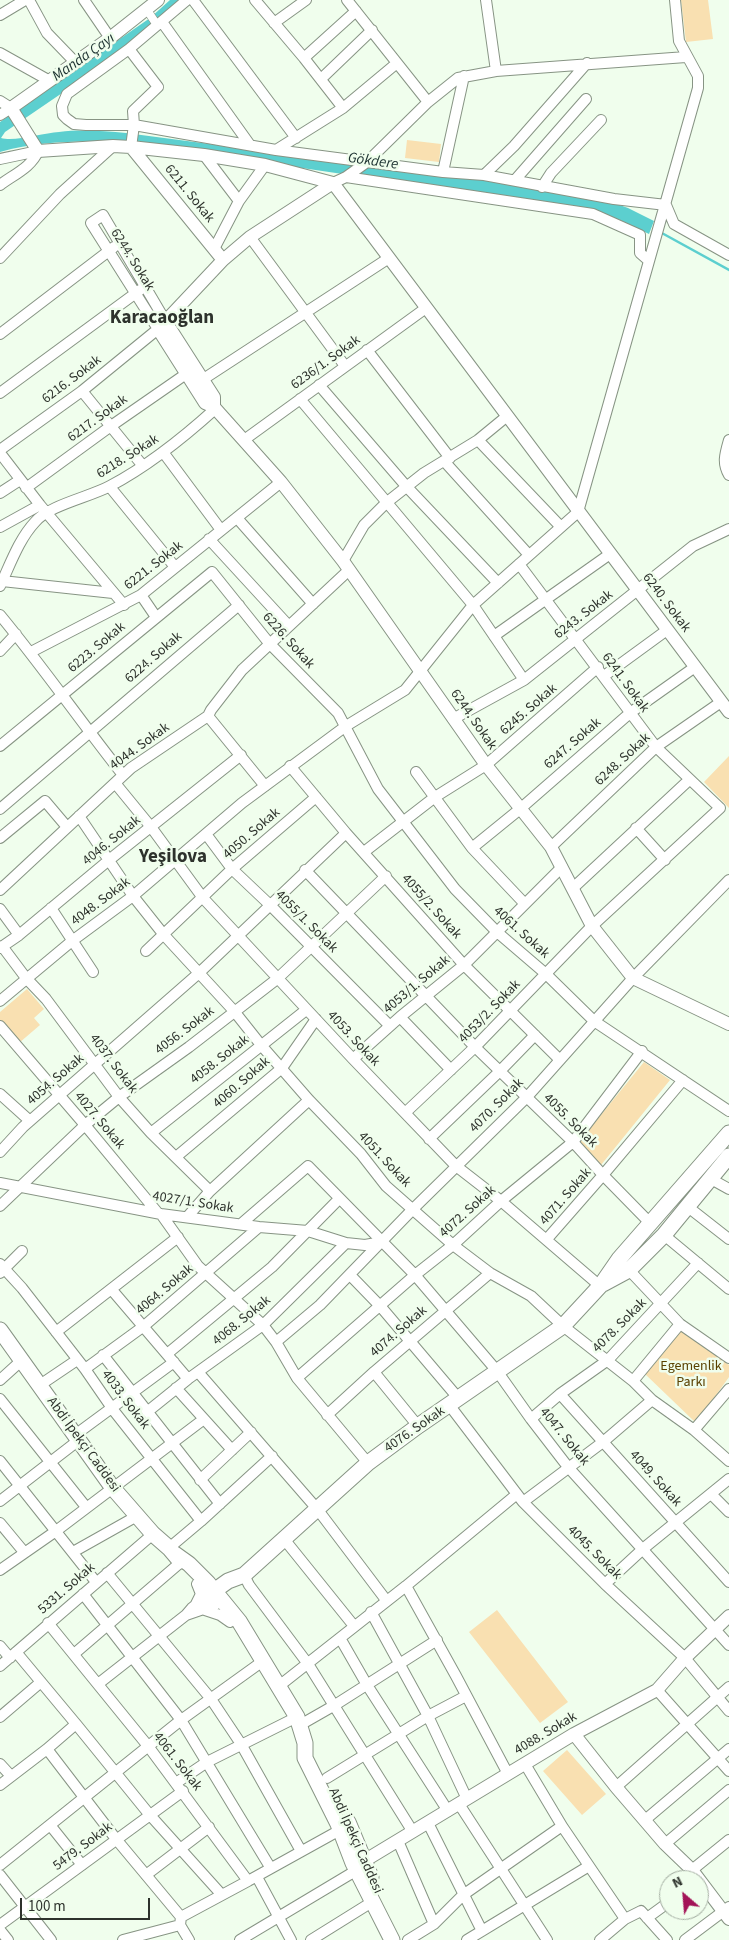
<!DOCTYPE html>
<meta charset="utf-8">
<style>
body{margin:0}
#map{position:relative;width:729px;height:1940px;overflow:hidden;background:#f0feed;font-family:"Source Sans 3",sans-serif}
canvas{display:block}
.north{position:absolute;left:659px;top:1870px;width:50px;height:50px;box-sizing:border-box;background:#f0feed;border:1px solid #a2aca0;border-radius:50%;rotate:333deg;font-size:14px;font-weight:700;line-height:20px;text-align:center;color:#2d322c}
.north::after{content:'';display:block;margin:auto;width:18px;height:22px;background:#a31357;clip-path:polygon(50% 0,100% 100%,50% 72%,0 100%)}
.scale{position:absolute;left:20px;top:1898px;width:130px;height:22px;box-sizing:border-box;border:2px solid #2d322c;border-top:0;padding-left:6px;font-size:15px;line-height:18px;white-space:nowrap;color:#2d322c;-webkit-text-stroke:4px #f0feed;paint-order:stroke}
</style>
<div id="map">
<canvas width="729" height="1940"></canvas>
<div class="north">N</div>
<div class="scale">100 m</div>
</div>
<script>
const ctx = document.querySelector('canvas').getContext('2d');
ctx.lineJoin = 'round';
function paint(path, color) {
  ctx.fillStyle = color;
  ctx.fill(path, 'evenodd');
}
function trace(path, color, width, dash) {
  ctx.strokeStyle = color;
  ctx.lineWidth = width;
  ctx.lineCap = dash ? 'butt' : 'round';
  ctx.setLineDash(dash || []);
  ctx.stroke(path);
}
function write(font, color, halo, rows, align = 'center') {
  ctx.font = font + ' "Source Sans 3",sans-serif';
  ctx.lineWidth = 5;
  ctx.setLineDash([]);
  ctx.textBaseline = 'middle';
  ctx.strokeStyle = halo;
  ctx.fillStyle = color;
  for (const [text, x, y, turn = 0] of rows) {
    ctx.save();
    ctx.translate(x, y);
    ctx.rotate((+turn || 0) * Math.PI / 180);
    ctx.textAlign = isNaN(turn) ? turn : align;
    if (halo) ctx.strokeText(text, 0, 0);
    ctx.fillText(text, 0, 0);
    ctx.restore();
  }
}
const green = new Path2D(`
 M681,0h27l5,39 -27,3z
 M407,140l34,4 -2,18 -34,-4z
 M729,756v52l-25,-26z
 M27,989l17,20 -10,9 6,7 -21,18 -19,-22v-9z
 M644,1062l26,18 -69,85 -23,-22z
 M678,1329l51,36v12l-33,46 -51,-49z
 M497,1610l71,92 -28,21 -71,-91z
 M567,1750l39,44 -24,21 -39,-44z`);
const water = new Path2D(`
 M170,0h15l-57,48 -123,84 -4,6c14,4 42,-5 58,-6 22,-3 45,-1 67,1l358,47 119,19 25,9 26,13 -5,13 -29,-14 -27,-9 -467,-69c-43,-1 -85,-2 -126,10v-30l150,-104z`);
const stream = new Path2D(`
 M660,232l69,38`);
const pedestrian = new Path2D(`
 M147,10l10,15`);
const minor = new Path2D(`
 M29,0l18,33 28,29
 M84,0l26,38
 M187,0l-58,49 -62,45 -5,12 1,9 4,4 7,5 12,1h48l142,25 167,22 41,3 130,24 52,6 8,19 55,31
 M193,0l103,138
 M255,0l49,58 39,50
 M347,0l81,102
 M486,0l10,71
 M0,15l25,-15
 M162,22l88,123
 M274,23l32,-23
 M129,49l29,38 -25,24 1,14 -3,22
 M0,53l50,28
 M304,58l52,-47
 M321,79l51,-49
 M0,101l11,7 -11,7
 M276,150l67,-42 54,-45
 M204,155l35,46
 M0,159l38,-8
 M443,172l21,-96
 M484,175l30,-29 73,-83
 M346,177l21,-15 61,-60 30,-24 38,-7 190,-14
 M515,180l71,-81
 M333,183l13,-6 247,37 47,21v18l8,7
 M0,185c13,-10 32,-18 38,-34
 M542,187l9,-14 50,-53
 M250,237l95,129
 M214,249l25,-48 26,-36
 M0,258l60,-64 53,-48
 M0,334l114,-87
 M367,350l83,108
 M202,380l187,-122
 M319,385l87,101 92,97
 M82,391l61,75
 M0,393l140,-103
 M300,399l173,206 51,75
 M244,440l182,-132
 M478,440l83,87
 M729,440c-4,14 -7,23 0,35
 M0,450l82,-59 76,-62 -67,-106 12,-8 63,107
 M163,452l58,78
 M0,453l40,52 84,100
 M444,461l85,94
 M110,487l65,80
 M26,488l85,-62 75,-52
 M0,493l20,-13
 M237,518l76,86
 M0,527l40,-22
 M209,539l79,86
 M343,561l21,-36 22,-22 38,-30 54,-33 28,-23
 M2,581l111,12
 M0,586c10,-21 19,-47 35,-64 14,-17 55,-25 75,-36 38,-20 73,-48 105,-77
 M141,595l15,22
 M0,615c43,52 81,107 123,160
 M494,636l116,-82
 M0,651l16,-17
 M31,652l110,-57 140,-113
 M604,676l63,-46
 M208,716l57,70
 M453,719l71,-39 169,-134 36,-17
 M0,746l212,-174 57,71 69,70 40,76 77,100 42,43 49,42 48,47 135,90
 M290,766l56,67 118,132 96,95
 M416,772l56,76 52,55
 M115,783l36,44 52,71 150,161 103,107 45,35 99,85
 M0,809l239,-204
 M79,816l54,80 31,39 70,76 27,34 48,55 52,54 25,32 67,59 37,28 41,23 32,30 70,55 19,19 42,30 35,31
 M636,828l29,32
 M206,834l26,35 38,36 120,121
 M0,838l45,-37 22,26
 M551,847l105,-100 65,-45
 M472,848l48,-39 110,-96 65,-46
 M364,852l71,-55 51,-32 112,-98
 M305,870l170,177 98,95 30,33 48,49
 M573,888l116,-108
 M0,890l131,-122 77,-52 3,-6 31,-40 107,-100
 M51,908l42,64
 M0,909l19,26
 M2,946l24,32 20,21 73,98 32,36 59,58
 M0,948l19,-13 90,-75 132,-105
 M146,951l86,-82 84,-72
 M0,1001l72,-60 61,-45 109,-93 104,-77 59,-36 68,-85 105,-93 120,-424v-12l-19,-35 -4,-41
 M400,1017l51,53
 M0,1026l85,99 72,87
 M353,1059l47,-42 64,-52 98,-98
 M0,1094l30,27
 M405,1113l70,-66 117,-121 128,-118 -64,-61 -137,-183
 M151,1133l155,-123
 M429,1139l71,-68 35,-36
 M0,1152l23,-25 176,-154 147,-140
 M176,1157l106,-89 34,-49
 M711,1179l18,10
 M0,1183l161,31 98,13 49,4 38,12 19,2 17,-3
 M0,1206l85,-81 34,-28 70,-50 88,-68 109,-103
 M688,1207l41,32
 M161,1214l37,52 65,59 13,17 21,36 71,85
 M188,1216l22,-25 99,-91
 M241,1224l67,-58 107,109 82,96 34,48 37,48 161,178
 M664,1235l65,54
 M547,1239l56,-64 80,-95
 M0,1264l22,24 63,81 29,42 87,110 -32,27
 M629,1270l51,54 49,34
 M0,1273l22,-22
 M350,1275l31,32 78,92
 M112,1290l76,89
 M56,1332l122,-95
 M276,1342l44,-37 93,-96 114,-112 106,-119 96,-98
 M167,1354l105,-87 67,-68
 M103,1355l117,149
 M85,1369l59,-43 115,-99
 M198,1372l120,138 68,90
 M374,1372l44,54
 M297,1378l118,-103 38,-30 48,-44 72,-59 69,-91
 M0,1380l21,-19
 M633,1381l47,-57
 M40,1385l37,-25
 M176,1388l56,62
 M560,1394l169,188
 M0,1399l86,108
 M450,1406l73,96 82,82 80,74 44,53
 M147,1412l41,-33 75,-54 83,-82
 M327,1415l47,-43 116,-99
 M531,1419l29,-25 48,-34 90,-97
 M694,1430l35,-41
 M75,1435l99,-73
 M0,1461l96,121
 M200,1480l51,-48
 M711,1494l18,18
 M0,1501l79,-61
 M523,1502l80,-60 49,-42
 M201,1521l71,-65
 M0,1523l24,29
 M284,1539l70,87
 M73,1552l64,-36
 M0,1570l56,-39 148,-112
 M107,1573l104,126 30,45 60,107
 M244,1575l5,10 59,79 105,168
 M605,1584l39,-36 85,-69
 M406,1586l50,90 52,98
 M83,1594l98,126 89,147
 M196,1604l5,-10 -4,-10
 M205,1610l15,5 10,7
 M371,1612l57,104 39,83
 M186,1615l29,-10
 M48,1623l100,123 100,135 -67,36 -1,8
 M340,1638l27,47 81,126
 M0,1646l10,12
 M16,1652l60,72
 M74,1654l107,-92
 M0,1666l153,-132
 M98,1684l88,-69 6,-7 15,-12
 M279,1686l127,-100 111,-92
 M657,1690l72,81
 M0,1717l41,-35
 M300,1725l35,-20 102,-65
 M47,1749l29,-25 73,90 72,80
 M0,1764l11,12
 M525,1764l37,62 63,93
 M327,1778l101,-62 38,-20
 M176,1783l31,-21 90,-45
 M0,1785l47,-36 69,90 65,78
 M616,1787l113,-100
 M459,1804l88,136
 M645,1820l84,-71
 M428,1823l54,108
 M50,1825l32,40
 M398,1841l36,83
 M665,1844l64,-54
 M0,1865l181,-145 82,-59
 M692,1870l37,-30
 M0,1875l51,65
 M146,1875l63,-48
 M257,1877l34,63
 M248,1881l92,-51
 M647,1918l22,-16
 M0,1925l183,-134
 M180,1925l9,15
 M0,1930l8,10
 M123,1940l57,-15
 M240,1940l117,-70
 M311,1940l61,-38
 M408,1940l26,-16 29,-29 99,-69
 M467,1940l122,-74
 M600,1940l25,-21 16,-8 26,29
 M685,1940l44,-33`);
const tertiary = new Path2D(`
 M158,0l-48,38 -99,70 27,43 75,-5 18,1 73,8 61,10 68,18 396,529
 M131,147l92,113
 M333,183l-83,54 -27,23 -65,69 47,74 9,4 67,75 62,79 143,204 65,82 41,79 41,52 96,46
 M166,322l48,75v10
 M574,1734l42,53 49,57 27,26 37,49
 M364,1861l210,-127 83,-44 28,-32 44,-42`);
const secondary = new Path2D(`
 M603,1284l26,-14 35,-35 65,-79
 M0,1330l112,157 41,47 16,14 11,13
 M175,1554l14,10 19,19 31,38 58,96 8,26v15l33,66 15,39 39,77
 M207,1596l21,-15 16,-6 124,-112 50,-37 145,-100 38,-41 18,-26 110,-126
 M348,1822l23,55`);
const streetNames = [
 ["6211. Sokak",189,194,51],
 ["6244. Sokak",132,260,58],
 ["6236/1. Sokak",326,363,-36],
 ["6216. Sokak",72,380,-37],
 ["6217. Sokak",98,419,-36],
 ["6218. Sokak",128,457,-32],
 ["6221. Sokak",154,566,-38],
 ["6240. Sokak",666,603,53],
 ["6243. Sokak",584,615,-38],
 ["6226. Sokak",288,641,48],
 ["6223. Sokak",97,648,-40],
 ["6224. Sokak",154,658,-41],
 ["6241. Sokak",625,683,54],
 ["6245. Sokak",529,710,-41],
 ["6244. Sokak",473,720,55],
 ["6247. Sokak",573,744,-41],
 ["4044. Sokak",140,747,-36],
 ["6248. Sokak",623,760,-43],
 ["4050. Sokak",252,834,-41],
 ["4046. Sokak",112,841,-39],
 ["4048. Sokak",101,902,-37],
 ["4055/2. Sokak",431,907,48],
 ["4055/1. Sokak",306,922,45],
 ["4061. Sokak",521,933,42],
 ["4053/1. Sokak",417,985,-40],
 ["4053/2. Sokak",490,1012,-46],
 ["4056. Sokak",185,1031,-37],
 ["4053. Sokak",353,1039,47],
 ["4058. Sokak",220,1060,-38],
 ["4037. Sokak",113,1064,53],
 ["4054. Sokak",56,1080,-41],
 ["4060. Sokak",242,1083,-41],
 ["4070. Sokak",497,1106,-45],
 ["4027. Sokak",99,1121,50],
 ["4055. Sokak",570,1121,45],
 ["4051. Sokak",384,1160,47],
 ["4071. Sokak",566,1197,-49],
 ["4027/1. Sokak",193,1203,9],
 ["4072. Sokak",468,1212,-42],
 ["4064. Sokak",165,1290,-40],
 ["4068. Sokak",242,1321,-39],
 ["4078. Sokak",620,1326,-45],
 ["4074. Sokak",399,1332,-41],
 ["4033. Sokak",125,1400,53],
 ["4076. Sokak",415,1430,-35],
 ["4047. Sokak",564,1437,51],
 ["Abdi İpekçi Caddesi",83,1445,54],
 ["4049. Sokak",655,1479,48],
 ["4045. Sokak",594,1553,45],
 ["5331. Sokak",67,1589,-41],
 ["4088. Sokak",546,1734,-31],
 ["4061. Sokak",177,1762,52],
 ["Abdi İpekçi Caddesi",355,1841,66],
 ["5479. Sokak",83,1847,-37]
];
const parkNames = [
 ["Egemenlik",691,1367],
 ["Parkı",691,1383]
];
const waterNames = [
 ["Manda Çayı",84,58,-35],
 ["Gökdere",373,162,8]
];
const districtNames = [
 ["Karacaoğlan",162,319],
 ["Yeşilova",173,858]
];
paint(green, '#f9e0b1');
paint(water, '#5ccfcf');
trace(stream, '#5ccfcf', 2.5);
trace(pedestrian, '#879484', 9);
trace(minor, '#879484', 12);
trace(tertiary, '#879484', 14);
trace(secondary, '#879484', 17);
trace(pedestrian, '#fff', 8);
trace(minor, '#fff', 10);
trace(tertiary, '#fff', 12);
trace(secondary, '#fff', 15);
write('14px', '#2d322c', '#f0feed', streetNames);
write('14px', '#5a4100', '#f0feed', parkNames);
write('italic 15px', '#1c3130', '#f0feed', waterNames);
write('bold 19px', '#2d322c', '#f0feed', districtNames);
</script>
